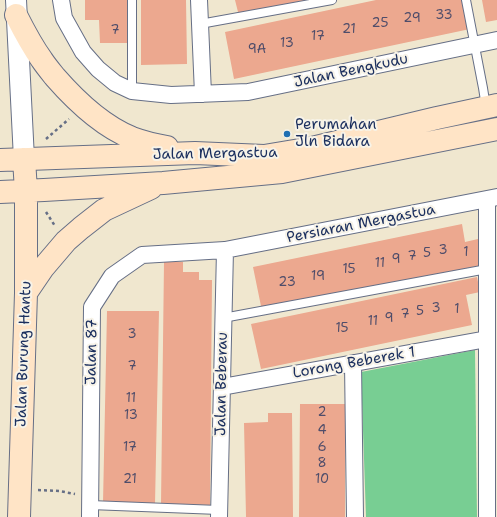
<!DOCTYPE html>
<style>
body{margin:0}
canvas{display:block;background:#f0e7cf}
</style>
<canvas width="497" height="517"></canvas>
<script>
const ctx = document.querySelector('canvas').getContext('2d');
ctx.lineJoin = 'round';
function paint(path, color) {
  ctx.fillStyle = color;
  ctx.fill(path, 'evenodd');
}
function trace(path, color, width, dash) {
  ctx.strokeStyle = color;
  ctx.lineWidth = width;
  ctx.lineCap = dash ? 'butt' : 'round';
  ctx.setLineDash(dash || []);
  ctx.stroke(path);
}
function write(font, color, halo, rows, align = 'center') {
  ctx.font = font + ' "Shantell Sans",sans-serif';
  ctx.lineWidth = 4;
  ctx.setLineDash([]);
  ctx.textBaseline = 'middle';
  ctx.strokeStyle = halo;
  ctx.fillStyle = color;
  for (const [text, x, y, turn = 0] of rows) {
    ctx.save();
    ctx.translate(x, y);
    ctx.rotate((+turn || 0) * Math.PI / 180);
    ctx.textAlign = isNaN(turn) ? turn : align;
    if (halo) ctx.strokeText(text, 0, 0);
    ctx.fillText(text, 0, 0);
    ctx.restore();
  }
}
const green = new Path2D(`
 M475,350l2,167h-111l-5,-145z`);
const building = new Path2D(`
 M85,0h44l1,43h-30l-1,-23h-14z
 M141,0h45l1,64 -46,1z
 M235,0h79l-75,16z
 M376,0h88l6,29 -236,50 -9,-47z
 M482,0h15v20l-11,2z
 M462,224l3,18 13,-3 5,26 -221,46 -9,-44z
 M164,262h19v10h16v8h13l-2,225 -49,-1z
 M477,277l3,15 -14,3 6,30 -211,44 -10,-45z
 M107,311h52l-4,193 -52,-1z
 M300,404h45v113h-46z
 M268,413h24l1,104h-47l-2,-94 24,-1z`);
const path = new Path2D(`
 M46,139l23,-20
 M46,212l9,14
 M38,490l21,1 16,3`);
const service = new Path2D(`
 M466,0l17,88 3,19
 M200,24l132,-24
 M132,91v-91
 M223,318l264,-49
 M90,505l129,5`);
const minor = new Path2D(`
 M61,0l3,18 19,34 15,17 17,14 17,8 39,4 77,-3 249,-52
 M199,0l4,94
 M487,199v318
 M353,363l2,154
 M222,387l265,-48
 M90,517l2,-210 20,-31 30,-21 83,-5 272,-53
 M219,517l6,-267`);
const tertiary = new Path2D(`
 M16,0l8,159`);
const secondary = new Path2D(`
 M16,15c8,16 16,31 26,45 4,6 9,12 13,17 21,24 47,49 77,61 11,4 23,7 35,9
 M0,160l195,-7 69,3 48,-8 125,-30 60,-13
 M0,192l44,-2 119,-7 119,-11 215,-43
 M26,293l17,-25 23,-27 15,-13 23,-18 47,-22
 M19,517l7,-224v-102l-2,-32`);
const markers = [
 [287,134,4,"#1f6fb2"]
];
const numberNames = [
 ["33",444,16],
 ["29",412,19],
 ["25",380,24],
 ["21",349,30],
 ["7",115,31],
 ["17",318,37],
 ["13",287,44],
 ["9A",257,50],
 ["3",443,251],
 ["1",466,253],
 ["5",427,254],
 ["7",412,257],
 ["9",396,260],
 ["11",380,264],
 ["15",349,270],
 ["19",318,277],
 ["23",287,283],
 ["3",436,309],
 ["1",457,310],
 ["5",420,312],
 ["7",405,315],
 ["9",389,319],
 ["11",373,322],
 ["15",342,329],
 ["3",132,335],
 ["7",132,367],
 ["11",131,399],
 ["2",322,413],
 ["13",131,416],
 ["4",322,431],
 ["17",130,448],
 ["6",322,448],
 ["8",322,464],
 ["21",130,480],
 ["10",322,480]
];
const streetNames = [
 ["Jalan Bengkudu",351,71,-12],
 ["Jalan Mergastua",215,154,-1],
 ["Persiaran Mergastua",361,224,-11],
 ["Jalan 87",92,352,-89],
 ["Jalan Burung Hantu",24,354,-88],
 ["Lorong Beberek 1",354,363,-10],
 ["Jalan Beberau",222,384,-89]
];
const poiNames = [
 ["Perumahan",295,125],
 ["Jln Bidara",295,142]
];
paint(green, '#78ce93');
paint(building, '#eca88f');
trace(service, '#666f86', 10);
trace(minor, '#666f86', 18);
trace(tertiary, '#666f86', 22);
trace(secondary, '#666f86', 24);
trace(path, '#666f86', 2.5, [3, 3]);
trace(service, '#fff', 8);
trace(minor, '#fff', 16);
trace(tertiary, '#fff', 20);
trace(secondary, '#ffe4c6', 22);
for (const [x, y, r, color] of markers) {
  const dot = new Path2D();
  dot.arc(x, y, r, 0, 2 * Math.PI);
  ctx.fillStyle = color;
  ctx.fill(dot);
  trace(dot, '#f7f3e8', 1.5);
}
write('13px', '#4f4d6a', null, numberNames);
write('15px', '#1b2f5e', '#f7f3e8', streetNames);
write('15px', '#1b2f5e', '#f7f3e8', poiNames, 'left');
</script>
